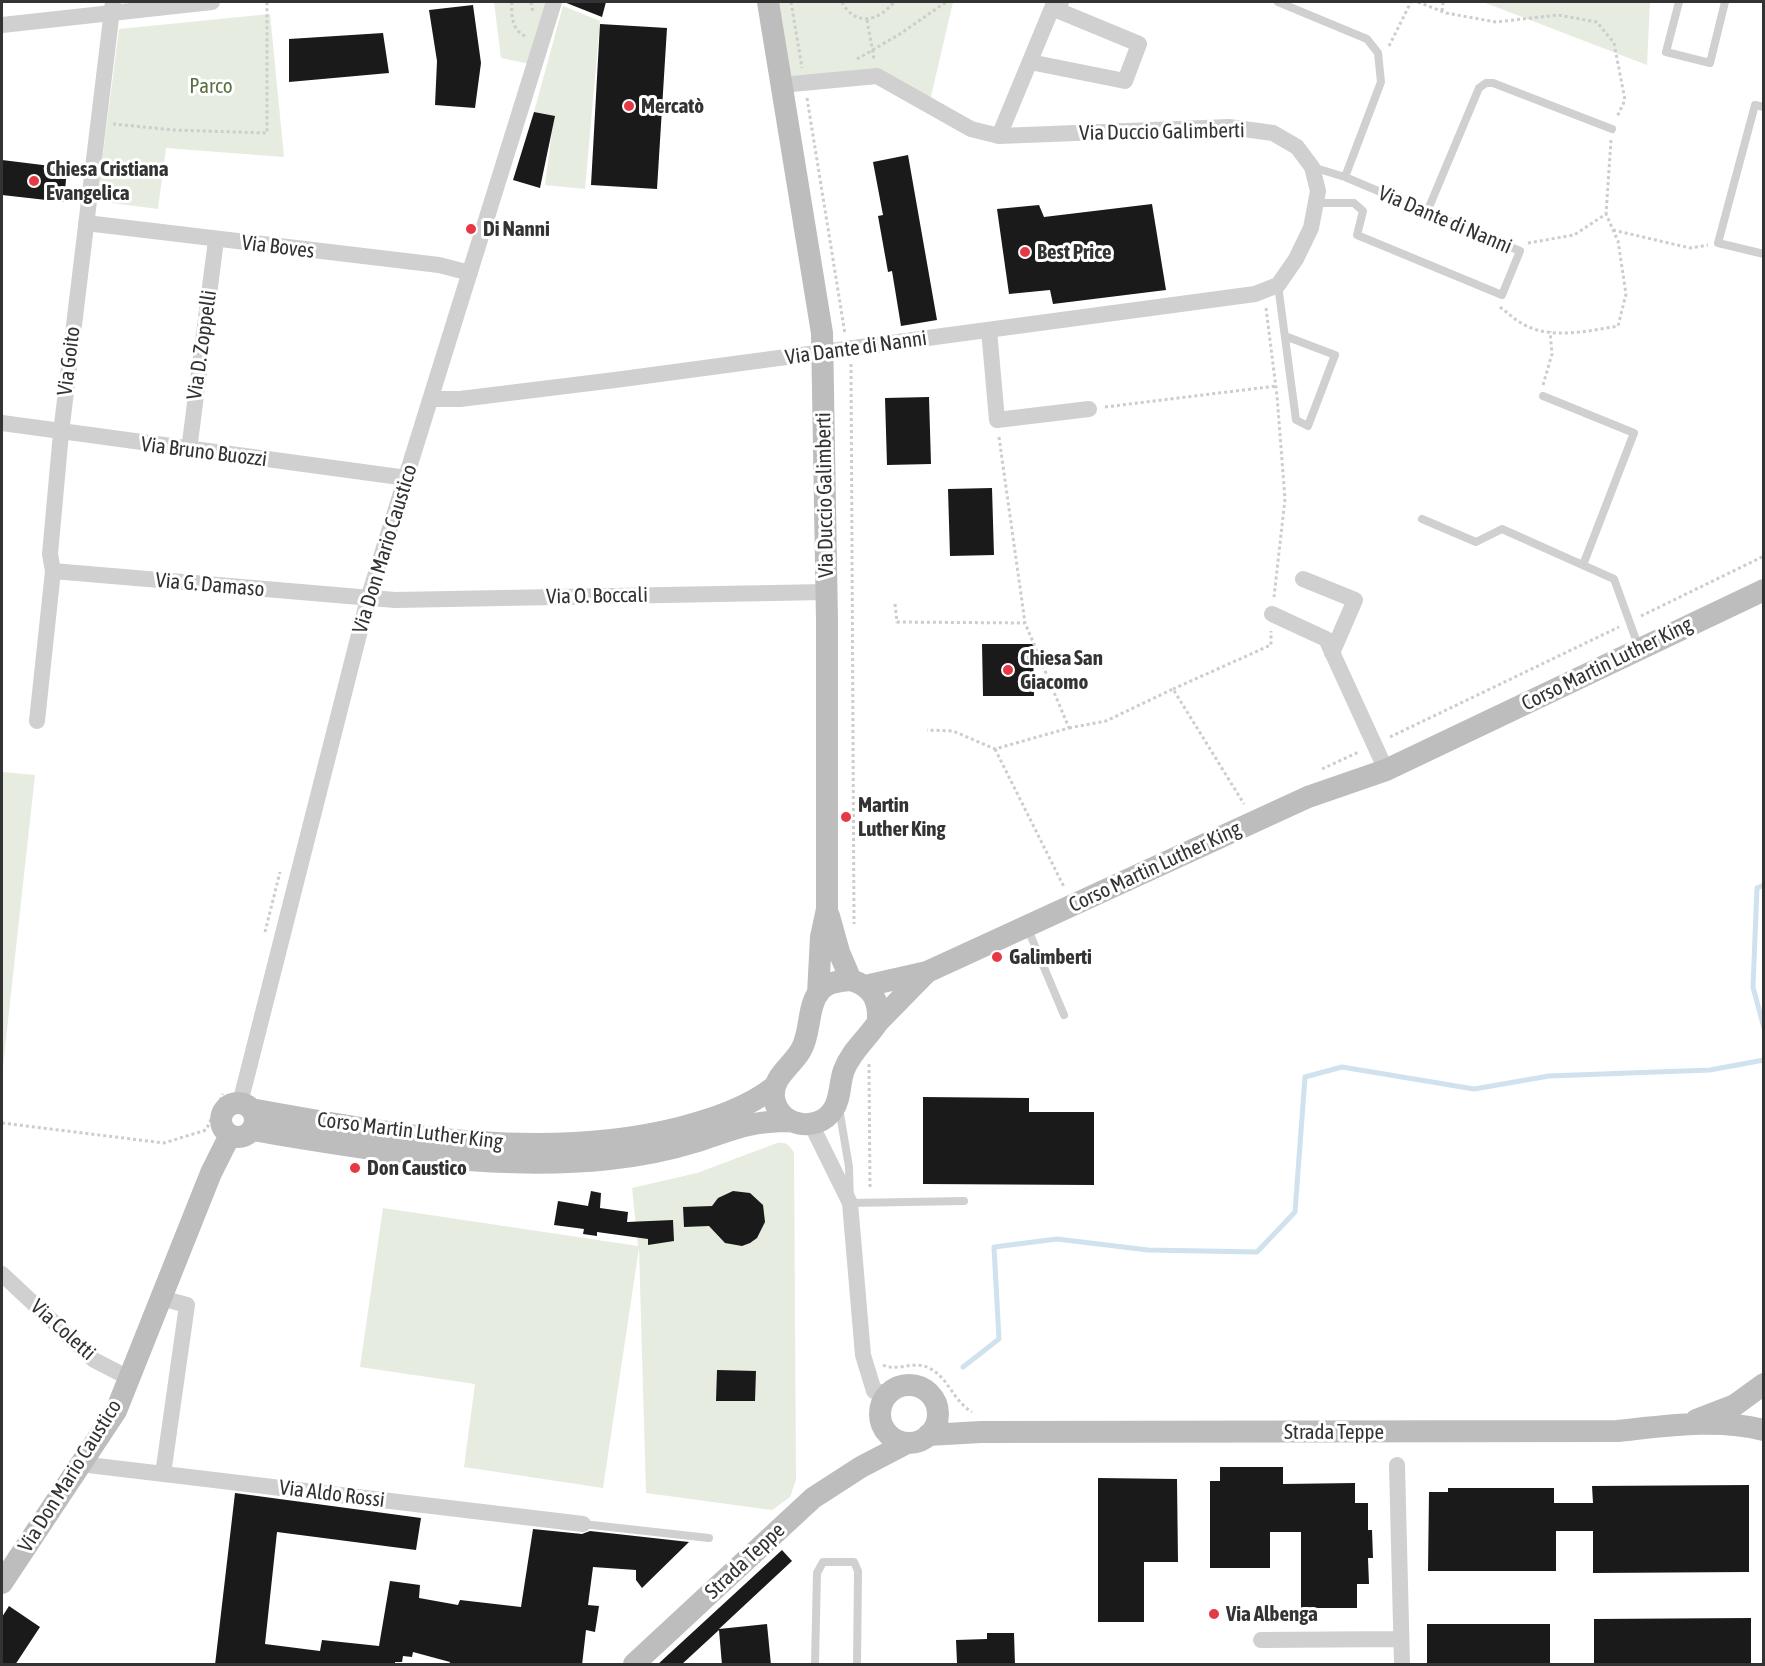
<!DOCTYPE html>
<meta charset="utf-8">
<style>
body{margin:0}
#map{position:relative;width:1765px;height:1666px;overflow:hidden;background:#fff;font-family:"Asap Condensed",sans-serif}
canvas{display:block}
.frame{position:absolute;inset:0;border:3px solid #333;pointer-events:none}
</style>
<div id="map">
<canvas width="1765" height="1666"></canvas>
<div class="frame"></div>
</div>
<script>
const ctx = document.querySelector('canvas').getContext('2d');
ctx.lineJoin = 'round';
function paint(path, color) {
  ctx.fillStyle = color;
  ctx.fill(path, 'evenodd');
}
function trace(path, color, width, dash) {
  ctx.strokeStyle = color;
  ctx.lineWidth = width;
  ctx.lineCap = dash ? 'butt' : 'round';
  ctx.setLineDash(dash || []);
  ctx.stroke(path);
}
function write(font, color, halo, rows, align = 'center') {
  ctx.font = font + ' "Asap Condensed",sans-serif';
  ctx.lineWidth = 6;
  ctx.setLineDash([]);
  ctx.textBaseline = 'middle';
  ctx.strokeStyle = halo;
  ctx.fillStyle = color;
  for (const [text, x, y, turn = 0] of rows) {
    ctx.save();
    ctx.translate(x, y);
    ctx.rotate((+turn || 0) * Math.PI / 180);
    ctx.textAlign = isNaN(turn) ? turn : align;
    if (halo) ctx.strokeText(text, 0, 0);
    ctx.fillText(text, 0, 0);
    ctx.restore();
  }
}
const green = new Path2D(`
 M494,2h54l-18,62 -29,-6z
 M768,2h185l-24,103 -52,-29 -96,9z
 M1483,2h167l-3,63z
 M563,6l37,15 -15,168 -40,-4 9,-69 -20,-4z
 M270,14l14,143 -118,-9 -8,61 -61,-8 22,-172z
 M2,772l33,3 -33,300z
 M777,1143c9,-1 13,2 17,10l2,327 -6,17 -18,13 -126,-17 -7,-245 -36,240 -139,-21 11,-83 -115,-17 23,-159 255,38 -6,-58 65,-15z`);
const stream = new Path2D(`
 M1764,885l-7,3 -4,99 11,41
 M963,1367l36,-28 -5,-92 63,-8 91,11 109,2 38,-40 10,-135 37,-10 132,22 75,-13 161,-6 54,-10`);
const building = new Path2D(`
 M564,2h42l-4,15z
 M473,5l8,58 -6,45 -40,-3 2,-44 -8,-51z
 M600,24l67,4 -10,161 -66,-4z
 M383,33l6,40 -100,9v-43z
 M534,112l21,4 -15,72 -27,-8z
 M908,155l29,165 -36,6 -9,-55 -4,1 -10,-56 5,-1 -10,-53z
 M2,160l65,8 -3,34 -62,-7z
 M1152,204l14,86 -113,14 -3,-14 -41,4 -12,-85 42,-4 5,12z
 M929,397l2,67 -44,1 -2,-67z
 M992,488l2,67 -44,1 -2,-67z
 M982,644h51l1,52h-51z
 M923,1097l106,1v14h65v73l-171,-1z
 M591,1191l10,2 -1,15 28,4 -1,10 46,-2 1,21 -26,4v-6l-51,-7v4l-14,-2 1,-5 -30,-4 4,-24 30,5z
 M733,1191l17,2 13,12 2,17 -8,16 -7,5 -8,3 -17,-3 -16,-17 -25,1 -1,-20 29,-1 6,-8z
 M717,1370l39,1 -1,30h-39z
 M1220,1467h63v17l72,-1v20h13v27h4l1,28h-5l1,26h-12v24h-56v-76h-31v36h-60v-87h10z
 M1098,1478l79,1 1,83h-34v60h-46z
 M1749,1485v87l-156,1v-42h-37v40h-128l1,-79h19v-4h106v15h39l-1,-17z
 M235,1493l186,25 -5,32 -139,-18 -12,112 55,7 2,-11 57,6 11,-65 30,4 -1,13 39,7 2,-5 61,7 12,-78 49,5 8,-3 99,11 -47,46 -6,-8v-10l-43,-3 -5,38 11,1 -4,26 -9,-2 -4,35h-133l1,-3 -37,-10 -1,5 -9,-1 -1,6h-7v3h-180z
 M782,1550l10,11 -73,68 48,-5 4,41h-49l-3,-35 -38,35h-24z
 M9,1606l31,21 -25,38h-13v-48z
 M1751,1618v47h-157v-46z
 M1427,1624h123v41h-123z
 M987,1633h27l1,32 -58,-2 -1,-23 31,-1z`);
const path = new Path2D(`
 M512,2c-1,13 0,28 13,34
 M531,2l2,10
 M791,2l11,66
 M842,2c13,25 37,19 52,0
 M1418,2l28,11 50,9 62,-7 39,7 17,21 11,57 -8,17
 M1442,11l1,-9
 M867,20l7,39
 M1389,46l22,-44
 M857,59l43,-25 46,-32
 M807,98l38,236
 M113,124l61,6 93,3v-131
 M1613,230l77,18 18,-3
 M1528,243l46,-8 32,-21 5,-74
 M1500,307c8,6 15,13 23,17 27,16 66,7 95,2l8,-32 -8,-53 -12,-27
 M1266,308l11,88 8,103 -11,98
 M851,364l3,560
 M1543,385l9,-31 -2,-23
 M1105,407l171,-21
 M999,437l26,186
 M895,604l2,18 128,1 44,105 -74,21 -42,-18 -26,-1
 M1641,616l123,-60
 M1173,689l98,-44v-14
 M1069,728l37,-7 67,-32 71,115
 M1390,737l229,-110
 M995,749l69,138
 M1322,769l37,-17
 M265,932l15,-60
 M869,1064l1,126
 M2,1123l162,20 42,-13 17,-36
 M883,1365c14,7 31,-5 46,3 20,10 24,33 43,44`);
const lane = new Path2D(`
 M1278,2l89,37 11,14 3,29 -36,95
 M1679,2l-13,50 44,11 15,-61
 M1764,107l-9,-2 -37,138 46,11
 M1312,167l33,10 175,74 -18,44 -145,-60 6,-24 -9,-8h-38
 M1427,212l52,-124 7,-5h7l119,46
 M1278,285l18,135 12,6 27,-71 -50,-19
 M1543,396l91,37 -51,132
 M1422,519l54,23 26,-13 112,50 25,69
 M1027,927l37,88
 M839,1108l10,59 1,36 114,-2
 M583,1524l126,14
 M815,1664l2,-91 6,-11h31l4,9 -1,93`);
const street = new Path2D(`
 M2,25l210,-23
 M1030,62l95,19 14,-37 -87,-36
 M999,136l53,-128 9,-6
 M86,223l353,42 31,8
 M989,330l8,90 92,-11
 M432,399h28l155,-19 640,-86 23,-9 18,-26 15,-31 7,-37 -6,-24 -15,-20 -24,-14 -44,-6 -230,9 -28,-7 -94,-53 -96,9
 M2,423l405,55
 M189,450l27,-210
 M53,571l342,29 431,-8
 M1303,579l52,21 -23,53
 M1272,614l54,25 60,131
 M37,721l16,-150 -3,-17 11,-121 52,-431
 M240,1103l128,-504 186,-597
 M811,1124l39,79 13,152 11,36 14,2
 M2,1274l92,86 35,18
 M161,1298l26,7 -24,169
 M80,1464l503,60
 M1397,1465l5,199
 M1261,1640l140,-1`);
const secondary = new Path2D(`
 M768,2l54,331 5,288v288l-6,28 -3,57
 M829,916l10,36 12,28
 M851,980c22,7 28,20 27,42 -11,17 -27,29 -34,48 -5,13 -3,29 -11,40 -16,24 -56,16 -59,-13 -2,-20 18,-31 27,-47 10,-17 6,-41 17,-57 8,-11 21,-12 33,-13z
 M865,986l62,-14 381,-175 78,-27 378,-180
 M878,1022l48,-49
 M221 1120a17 17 0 1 1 34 0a17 17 0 1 1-34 0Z
 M251,1109c140,25 288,54 428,19 34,-9 68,-20 95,-41
 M252,1130c116,19 239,42 357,29 30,-3 60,-9 89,-18 36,-12 52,-20 92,-20
 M880 1414a29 29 0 1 1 58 0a29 29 0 1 1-58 0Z
 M1696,1420l39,-15 29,-21
 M928,1435l53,-3 636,-1c49,-5 99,-13 147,-1
 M2,1583l114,-172 95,-238 19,-38
 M634,1664l179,-166 48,-31 46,-24`);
const markers = [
 [629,106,6,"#e63946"],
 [34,181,6,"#e63946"],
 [471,229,6,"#e63946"],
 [1025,252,6,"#e63946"],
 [1008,670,6,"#e63946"],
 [846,817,6,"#e63946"],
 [997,957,6,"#e63946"],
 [355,1168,6,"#e63946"],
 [1214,1614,6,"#e63946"]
];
const parkNames = [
 ["Parco",211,86]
];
const poiNames = [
 ["Mercatò",641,106],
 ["Chiesa Cristiana",46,169],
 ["Evangelica",46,193],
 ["Di Nanni",483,229],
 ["Best Price",1037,252],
 ["Chiesa San",1020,658],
 ["Giacomo",1020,682],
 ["Martin",858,805],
 ["Luther King",858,829],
 ["Galimberti",1009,957],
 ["Don Caustico",367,1168],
 ["Via Albenga",1226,1614]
];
const streetNames = [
 ["Via Duccio Galimberti",1162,132,-1],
 ["Via Dante di Nanni",1445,220,23],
 ["Via Boves",278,247,7],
 ["Via D. Zoppelli",202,345,-82],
 ["Via Dante di Nanni",856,348,-8],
 ["Via Goito",69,361,-83],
 ["Via Bruno Buozzi",204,452,7],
 ["Via Duccio Galimberti",825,495,-91],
 ["Via Don Mario Caustico",385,549,-73],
 ["Via G. Damaso",210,585,5],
 ["Via O. Boccali",597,596,-1],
 ["Corso Martin Luther King",1607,664,-26],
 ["Corso Martin Luther King",1155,867,-25],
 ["Corso Martin Luther King",410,1131,7],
 ["Via Coletti",63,1330,42],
 ["Strada Teppe",1334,1432],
 ["Via Don Mario Caustico",70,1476,-58],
 ["Via Aldo Rossi",332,1494,7],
 ["Strada Teppe",745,1561,-43]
];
paint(green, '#e6ecdf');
trace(stream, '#cfe2ee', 5);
paint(building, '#1a1a1a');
trace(path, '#cdcdcd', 3, [3, 3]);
trace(lane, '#d0d0d0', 8);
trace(street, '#d0d0d0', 16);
trace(secondary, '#bdbdbd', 22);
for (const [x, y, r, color] of markers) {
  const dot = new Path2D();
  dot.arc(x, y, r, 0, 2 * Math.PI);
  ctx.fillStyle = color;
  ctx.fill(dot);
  trace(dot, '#fff', 2);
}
write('21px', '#56703f', '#fff', parkNames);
write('bold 21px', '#333', '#fff', poiNames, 'left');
write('21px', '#333', '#fff', streetNames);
</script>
